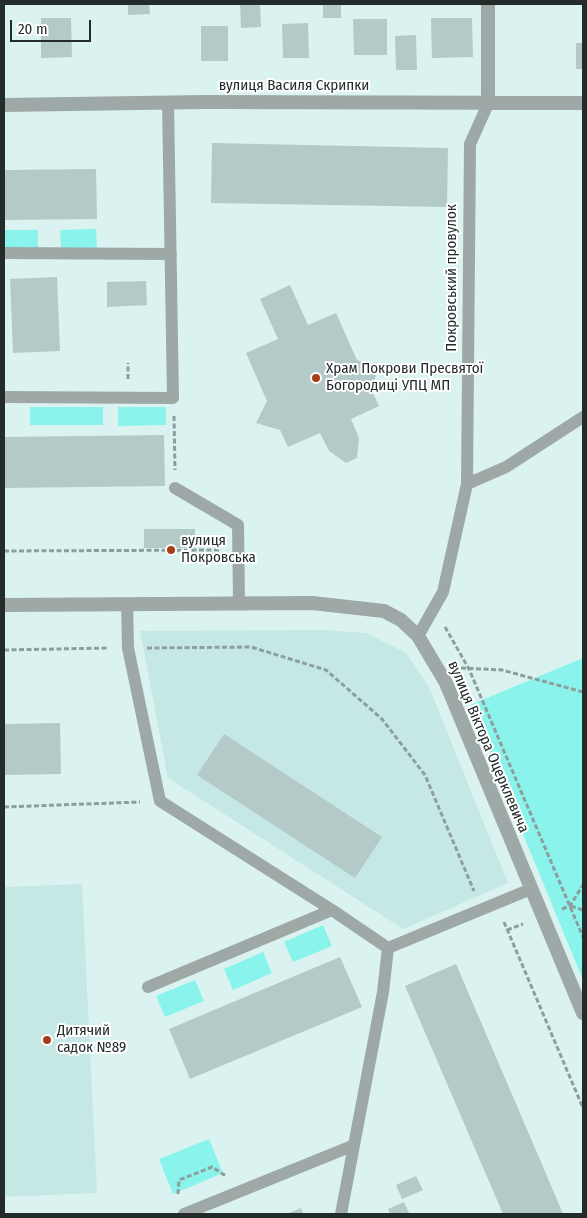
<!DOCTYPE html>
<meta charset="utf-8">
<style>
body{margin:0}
#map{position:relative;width:587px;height:1218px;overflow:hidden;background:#daf3f0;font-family:"Fira Sans Condensed",sans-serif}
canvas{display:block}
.frame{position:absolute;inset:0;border:5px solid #232c2b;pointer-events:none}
.scale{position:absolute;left:10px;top:20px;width:81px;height:22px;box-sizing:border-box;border:2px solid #232c2b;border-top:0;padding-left:6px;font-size:15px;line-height:18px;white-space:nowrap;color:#232c2b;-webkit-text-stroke:4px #fff;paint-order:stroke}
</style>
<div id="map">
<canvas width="587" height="1218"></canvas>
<div class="frame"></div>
<div class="scale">20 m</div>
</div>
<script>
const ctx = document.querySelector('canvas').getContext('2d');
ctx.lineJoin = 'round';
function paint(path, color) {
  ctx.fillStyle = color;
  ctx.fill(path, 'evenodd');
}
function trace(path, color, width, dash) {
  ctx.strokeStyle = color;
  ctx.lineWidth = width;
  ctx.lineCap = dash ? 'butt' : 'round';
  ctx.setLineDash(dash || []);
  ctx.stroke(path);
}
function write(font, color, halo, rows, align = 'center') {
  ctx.font = font + ' "Fira Sans Condensed",sans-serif';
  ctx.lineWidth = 4;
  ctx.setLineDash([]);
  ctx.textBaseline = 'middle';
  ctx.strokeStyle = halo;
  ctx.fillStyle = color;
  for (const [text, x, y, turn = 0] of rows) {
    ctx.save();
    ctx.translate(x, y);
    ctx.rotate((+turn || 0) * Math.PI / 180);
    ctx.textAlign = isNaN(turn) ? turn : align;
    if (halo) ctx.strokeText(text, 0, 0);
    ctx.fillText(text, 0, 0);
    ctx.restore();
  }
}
const built = new Path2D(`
 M323,630l43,3 40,20 23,34 79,196 -105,46 -235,-151 -28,-147z
 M82,884l15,309 -93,4v-310z`);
const green = new Path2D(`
 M96,229l1,19h-36l-1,-18z
 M4,230h34v18h-34z
 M30,407h73v18h-73z
 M118,407h48v18l-48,1z
 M583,658v322l-113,-275z
 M323,925l9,21 -39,16 -9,-20z
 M263,952l9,21 -39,17 -9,-21z
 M195,980l9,21 -39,16 -9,-21z
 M209,1139l14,34 -50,21 -14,-35z`);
const building = new Path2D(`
 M128,4h21l1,10 -22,1z
 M240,4h20l1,23 -20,1z
 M323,4h18v14h-18z
 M41,18h30l1,39 -31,1z
 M431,18h41l1,39 -41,1z
 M353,19h34v36h-33z
 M308,23l1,35h-26l-1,-34z
 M201,26h27v35h-27z
 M416,35l1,35h-21l-1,-34z
 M576,43h7v26h-7z
 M212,143l236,5 -1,59 -236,-4z
 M96,169l1,50 -93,1v-50z
 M57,277l3,74 -47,2 -3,-74z
 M146,281l1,24 -40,2v-25z
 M290,285l18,40 28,-12 21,47 22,7 -8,22 8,17 -28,13 8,19 -2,20 -11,5 -17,-12 -9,-18 -32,14 -8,-17 -24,-7 11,-22 -21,-48 32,-14 -18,-40z
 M164,435l1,51 -161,2v-51z
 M144,529h51v19h-51z
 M60,723l1,51 -57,1v-51z
 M224,734l158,103 -27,41 -158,-103z
 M340,957l22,50 -172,72 -21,-50z
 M456,964l85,198 22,52h-60l-98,-228z
 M416,1176l7,14 -21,9 -6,-14z
 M404,1202l5,11 -19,1 -2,-5z
 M301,1208l2,6h-16z`);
const path = new Path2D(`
 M128,379v-16
 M174,416l1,54
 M4,551l216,-1
 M445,627l24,42 114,268
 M147,648l104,-1 75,23 56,49 43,56 49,116
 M4,650l104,-2
 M461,668l41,2 81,22
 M4,807l136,-5
 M571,906l12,4
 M562,909l8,-3 13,-21
 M504,922l79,186
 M507,930l16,-6
 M178,1194l1,-14 33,-13 14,9`);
const service = new Path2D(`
 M4,253l167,1
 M4,397l169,1 -5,-296
 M467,484l39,-17 77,-50
 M175,488l63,37 1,78
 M127,604l1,44 32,153 172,109 56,38
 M418,636l25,-44 24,-108 3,-340 18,-40
 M388,948l143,-59
 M148,987l184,-77
 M184,1214l168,-68
 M341,1214l42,-222 5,-44`);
const minor = new Path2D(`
 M488,104v-100
 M4,105l201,-3 378,1`);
const tertiary = new Path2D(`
 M4,605l308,-2 72,8 17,9 17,16 28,47 137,330`);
const markers = [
 [316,378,5,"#a53f18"],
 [171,550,5,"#a53f18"],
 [47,1040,5,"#a53f18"]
];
const streetNames = [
 ["вулиця Василя Скрипки",294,86],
 ["Покровський провулок",452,278,-90],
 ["вулиця Віктора Оцерклевича",488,747,67]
];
const poiNames = [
 ["Храм Покрови Пресвятої",326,369],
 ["Богородиці УПЦ МП",326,386],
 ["вулиця",181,541],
 ["Покровська",181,558],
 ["Дитячий",57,1031],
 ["садок №89",57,1048]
];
paint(built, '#c6e8e5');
paint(green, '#89f3ec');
paint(building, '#b3cac8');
trace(path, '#8d9f9d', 3, [5, 2.5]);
trace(service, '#9ea8a7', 12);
trace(minor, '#9ea8a7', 14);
trace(tertiary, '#9ea8a7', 14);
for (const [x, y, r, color] of markers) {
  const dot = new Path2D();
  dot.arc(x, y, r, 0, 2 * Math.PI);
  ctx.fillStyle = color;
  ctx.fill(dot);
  trace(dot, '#fff', 2);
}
write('15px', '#232c2b', '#fff', streetNames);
write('15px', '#232c2b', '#fff', poiNames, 'left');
</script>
